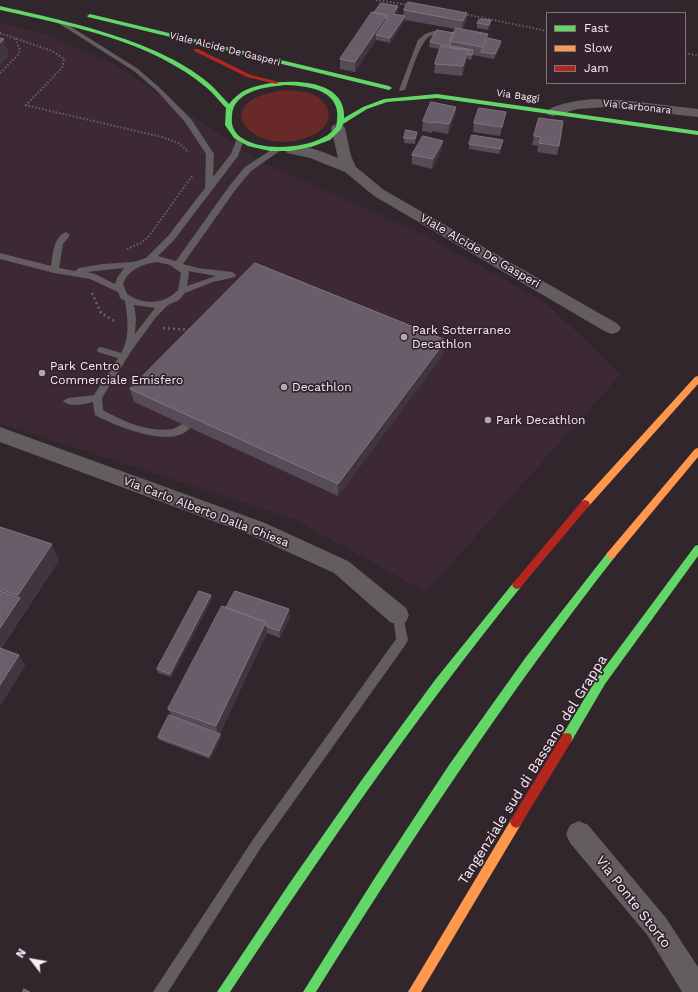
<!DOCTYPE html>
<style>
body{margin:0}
#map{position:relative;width:698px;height:992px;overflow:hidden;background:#30262c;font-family:"Work Sans",sans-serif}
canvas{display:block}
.legend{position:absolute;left:546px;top:12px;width:140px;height:72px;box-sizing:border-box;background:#33232d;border:1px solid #82747d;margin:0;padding:5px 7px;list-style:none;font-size:12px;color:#f9eef4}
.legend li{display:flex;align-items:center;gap:8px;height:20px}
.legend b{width:20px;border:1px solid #82747d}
.north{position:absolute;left:12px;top:940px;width:40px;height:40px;-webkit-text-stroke:3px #33232d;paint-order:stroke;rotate:301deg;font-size:11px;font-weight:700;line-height:16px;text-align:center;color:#f9eef4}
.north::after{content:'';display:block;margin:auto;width:14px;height:18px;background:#f9eef4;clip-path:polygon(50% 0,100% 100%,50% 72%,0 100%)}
</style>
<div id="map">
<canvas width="698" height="992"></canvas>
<ul class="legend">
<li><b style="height:5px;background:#63d668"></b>Fast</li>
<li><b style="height:5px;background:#ff974d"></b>Slow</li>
<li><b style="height:5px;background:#b3261e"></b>Jam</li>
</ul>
<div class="north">N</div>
</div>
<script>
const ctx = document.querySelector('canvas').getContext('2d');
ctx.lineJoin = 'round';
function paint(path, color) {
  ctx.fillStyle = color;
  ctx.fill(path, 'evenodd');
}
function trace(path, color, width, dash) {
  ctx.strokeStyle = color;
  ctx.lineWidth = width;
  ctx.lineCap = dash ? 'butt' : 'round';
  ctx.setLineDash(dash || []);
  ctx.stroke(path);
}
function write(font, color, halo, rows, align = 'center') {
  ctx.font = font + ' "Work Sans",sans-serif';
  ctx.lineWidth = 3.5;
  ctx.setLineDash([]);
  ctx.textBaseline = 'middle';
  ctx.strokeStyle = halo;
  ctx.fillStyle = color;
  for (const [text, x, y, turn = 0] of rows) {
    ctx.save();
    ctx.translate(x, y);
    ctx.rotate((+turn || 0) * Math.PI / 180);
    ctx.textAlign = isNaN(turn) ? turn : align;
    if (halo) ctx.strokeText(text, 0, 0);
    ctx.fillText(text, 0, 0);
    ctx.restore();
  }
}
const built = new Path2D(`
 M0,23l43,10 72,32 144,96 164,73 122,68 76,72 -195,218 -132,-73 -294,-96z`);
const green = new Path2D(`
 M287,90c9,1 19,1 27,5 19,10 20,29 1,39 -58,30 -117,-35 -28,-44z`);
const pathFar1 = new Path2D(`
 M376,0l33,5
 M464,14l83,17
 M0,33l52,18 12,8 -2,9 -36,37
 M685,53l13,3
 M0,73l19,-19 1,-4 -5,-11
 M25,105l137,32 16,6 11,9
 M127,249l14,-6 8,-7 44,-61`);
const path = new Path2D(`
 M92,293l9,20 15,9
 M163,328l29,2`);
const lane = new Path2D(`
 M58,21h4l76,48 23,20 30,30 23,35 -1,23 18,-23 6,-16h6l1,2 -6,16 -64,84 -16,16 18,5 54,-76 15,-18 29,-19h6l1,2 -30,21 -15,18 -53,75 15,4 34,4 4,3 -1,2 -22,5 -28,11 -6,7 -11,5 -12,12 -24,33 -30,48 1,12c19,11 46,23 69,19 5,-1 9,-5 14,-7l3,1 2,3c-15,26 -78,-1 -96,-11l-2,-13c-8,2 -24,6 -30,-1 4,-5 23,-4 31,-6l24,-37 -20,-6 -1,-2 1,-2 3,-1 20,6c9,-14 7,-36 4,-52l-5,-3 -2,-6 -28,-13 -36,-6 -54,-14v-6l51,13c2,-11 2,-29 15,-34l4,3 -7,9 -4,24 16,3 4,-3 24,-4 30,-2 13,-4 22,-22 37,-48 1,-34 -21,-32 -28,-31 -23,-20 -76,-48zM157,262l13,3 11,8 -3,17c-14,15 -35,15 -51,4l-4,-10c6,-15 19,-20 34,-22zM124,268l-7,10 -2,6 -20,-10 -8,-2zM188,271l28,5 -29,10 2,-13zM134,305l21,3 -20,26 1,-17z
 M434,31l14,1 3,2c-5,4 -14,-1 -21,2 -11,6 -20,42 -25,54l-5,1 -1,-1 19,-50 7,-6z
 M398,610l4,2 1,3 5,25 -2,4 -144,202 -94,146h-15l101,-154 142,-199 -3,-24 1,-3z`);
const street = new Path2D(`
 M592,99l30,1 76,9v8l-91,-10 -29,2 -25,7 -5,-1 -2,-3c6,-8 36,-12 46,-13z
 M338,124l5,1 2,3 6,28 5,11 28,23 234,134 3,4 -3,4 -6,2 -6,-2 -232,-136 -29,-24 -35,-14 -23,-5 -2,-3 2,-3c16,-4 36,5 51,11l-7,-30 2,-3z
 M0,427l265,96 83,38 58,47 3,7 -3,7 -8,3 -8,-3 -56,-49 -83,-38 -251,-93z
 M579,821l9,4 78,93 32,49v25h-16l-34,-56 -78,-93 -4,-9 4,-9z`);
const fast = new Path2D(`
 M0,6c65,15 163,35 212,80 6,6 11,12 17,18 5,-6 11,-12 19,-15 26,-11 99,-15 96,29l19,-11 21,-8 53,-5 261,37v4l-261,-37 -50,4 -20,7 -24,15 -2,5 -11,11 -19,7 -21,4h-20l-22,-5 -14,-8 -9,-13 1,-17c-6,-6 -12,-14 -19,-20 -55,-47 -139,-63 -207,-78zM285,85c27,1 60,6 51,42 -4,4 -7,8 -12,10 -21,12 -65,15 -85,-1 -6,-6 -8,-12 -7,-20 1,-25 33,-29 53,-31z
 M90,14l299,72 3,2 -3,2 -301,-73 -1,-1z
 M698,545v11l-93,128 -34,58 -4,1 -4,-1 -1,-4 1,-4 34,-56 98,-132z
 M611,551l3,1 2,3 -2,3c-108,138 -205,285 -298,434h-13l73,-116 73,-111 77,-108 82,-105z
 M517,581l3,1 2,3 -2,3c-104,129 -198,265 -290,404h-13l72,-108 72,-103 74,-101 79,-98z`);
const slow = new Path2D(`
 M698,376v8l-110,123h-6l-2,-3 2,-3 113,-124z
 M698,448v9l-84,101 -3,1 -3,-1 -2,-3 2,-3 87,-103z
 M516,816l4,2 2,4 -2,4 -99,166h-13l104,-174z`);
const jam = new Path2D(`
 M194,49h4l53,26 28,7 -3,2 -29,-7 -53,-26z
 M585,500l3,1 2,3 -2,3 -68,81 -3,1 -3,-1 -2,-3 2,-3 68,-81z
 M567,733l4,1 1,4 -1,4 -51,84 -4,2 -4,-2 -2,-4 2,-4 51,-84z`);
const wall = new Path2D(`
 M398,6v5l-3,3 8,2 1,-6 63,3 -1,9 -4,8 26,9 13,2v4l-7,14 -21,-4 -2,5 -4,-1 -5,17 -28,-3 1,-9 5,-15 -11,-2 1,-5 24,-9 2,-4 -51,-9 -15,23 -14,-3 -21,32 -15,-3v-10l34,-46z
 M477,23l13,2 -2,5 -11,-2z
 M456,107l-1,9 -7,18 -16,-3v2l-10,-2 1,-10z
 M506,112l-2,9 -4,15 -27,-4 1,-9z
 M539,118l20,28 -2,9 -20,-3 1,-6 -6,-1 2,-9z
 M417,132v4l-2,8 -11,-1v-5z
 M469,144l33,1 -3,9 -30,-5z
 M442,150l-10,19 -20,-5v-9z
 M444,353l-106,143 -204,-94 -4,-13z
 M0,527l59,33 -58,89 18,6 6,11 -25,40z
 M211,595l1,4 -41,78 -13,-4 -1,-4z
 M226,608l64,9 -10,21 -13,-5 -47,100 1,4 -11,22 -51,-19 -1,-3 13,-22 -3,-6z`);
const shadedWall = new Path2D(`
 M398,6v5l-5,7v-4z
 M467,13l-1,9 -4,8 1,-9z
 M387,15l-1,9 -10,11v5l-21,32v-10z
 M405,16v5l-15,22v-5z
 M491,20l-1,5 -2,5 1,-5z
 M488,34l-1,10 -6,8 -1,4 2,-9z
 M4,39l5,17 -9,9v-22z
 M501,41v4l-7,14 1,-5z
 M468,50l-1,9 -5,17 1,-10z
 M456,107l-1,9 -7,18 1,-10z
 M417,132v4l-2,8v-5z
 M443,141l-1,9 -10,19 1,-10z
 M446,340l-2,13 -106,143v-12z
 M52,544l7,16 -33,50 -8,-15z
 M211,595l1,4 -41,78 -1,-3z
 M20,598l6,12 -26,40v-22z
 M289,609l1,8 -10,21 -1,-7z
 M266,622l1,12 -49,102 -2,-10z
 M19,655l6,11 -25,40v-21z
 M220,734l1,3 -11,22 -1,-3z`);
const building = new Path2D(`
 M408,2l59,11 -4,8 -59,-11z
 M381,3l17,3 -5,8 12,2 -15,22 -14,-3 10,-15 1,-5 -13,-2z
 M372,12l15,3 -32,47 -15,-3z
 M480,19l11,1 -2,5 -12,-2z
 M456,28l32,6 -6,13 -32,-6z
 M437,30l17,3 -4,8v5l-20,-4z
 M0,38l4,1 -4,4z
 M488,38l13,3 -6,13 -14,-2z
 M441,46l27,4 -5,16 -28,-2z
 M451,46l22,4 -1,5h-4v-5l-18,-2z
 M431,102l25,5 -7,17 -16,-2 -1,1 -9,-2z
 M479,108l27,4 -4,15 -28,-4z
 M539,118l24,3 -4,25 -20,-3 2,-6 -7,-1z
 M406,130l11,2 -2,7 -11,-1z
 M472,135l31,5 -3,9 -31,-5z
 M423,136l20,5 -10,18 -21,-4z
 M255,263l191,77 -108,144 -208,-95z
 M0,527l52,17 -34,51 -18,-6z
 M0,591l20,7 -20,30z
 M199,591l12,4 -41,79 -13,-5z
 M235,591l54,18 -10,22 -13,-5v-4l-40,-14z
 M222,606l44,16 -50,104 -48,-17z
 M0,648l19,7 -19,30z
 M169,715l51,19 -11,22 -51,-19z
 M24,989l6,3h-7z`);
const markers = [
 [404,337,4,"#b3a8ae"],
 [42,373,4,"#b3a8ae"],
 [284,387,4,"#b3a8ae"],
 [488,420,4,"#b3a8ae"]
];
const farStreetnames = [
 ["Viale Alcide De Gasperi",225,49,14],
 ["Via Baggi",518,96,8],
 ["Via Carbonara",637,107,6]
];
const streetNames = [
 ["Viale Alcide De Gasperi",480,251,30],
 ["Via Carlo Alberto Dalla Chiesa",206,512,21]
];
const poiNames = [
 ["Park Sotterraneo",412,330],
 ["Decathlon",412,344],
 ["Park Centro",50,366],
 ["Commerciale Emisfero",50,380],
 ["Decathlon",292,387],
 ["Park Decathlon",496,420]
];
const nearStreetnames = [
 ["Tangenziale sud di Bassano del Grappa",533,770,-58],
 ["Via Ponte Storto",633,902,52]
];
paint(built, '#3c2935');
paint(green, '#692928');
trace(pathFar1, '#676265', 2, [1.5, 2]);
trace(path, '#676265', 2.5, [2, 3]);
paint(lane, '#635d5f');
paint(street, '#635d5f');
paint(fast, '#63d668');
paint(slow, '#ff974d');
paint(jam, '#b3261e');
paint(wall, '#584b58');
paint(shadedWall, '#41353f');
paint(building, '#695d69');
trace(building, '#80747e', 1);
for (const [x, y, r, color] of markers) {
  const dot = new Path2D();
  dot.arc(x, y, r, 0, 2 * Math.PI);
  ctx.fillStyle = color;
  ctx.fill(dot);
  trace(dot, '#33232d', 1.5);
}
write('10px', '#f9eef4', '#33232d', farStreetnames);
write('12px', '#f9eef4', '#33232d', streetNames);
write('12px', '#f9eef4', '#33232d', poiNames, 'left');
write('14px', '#f9eef4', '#33232d', nearStreetnames);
</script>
